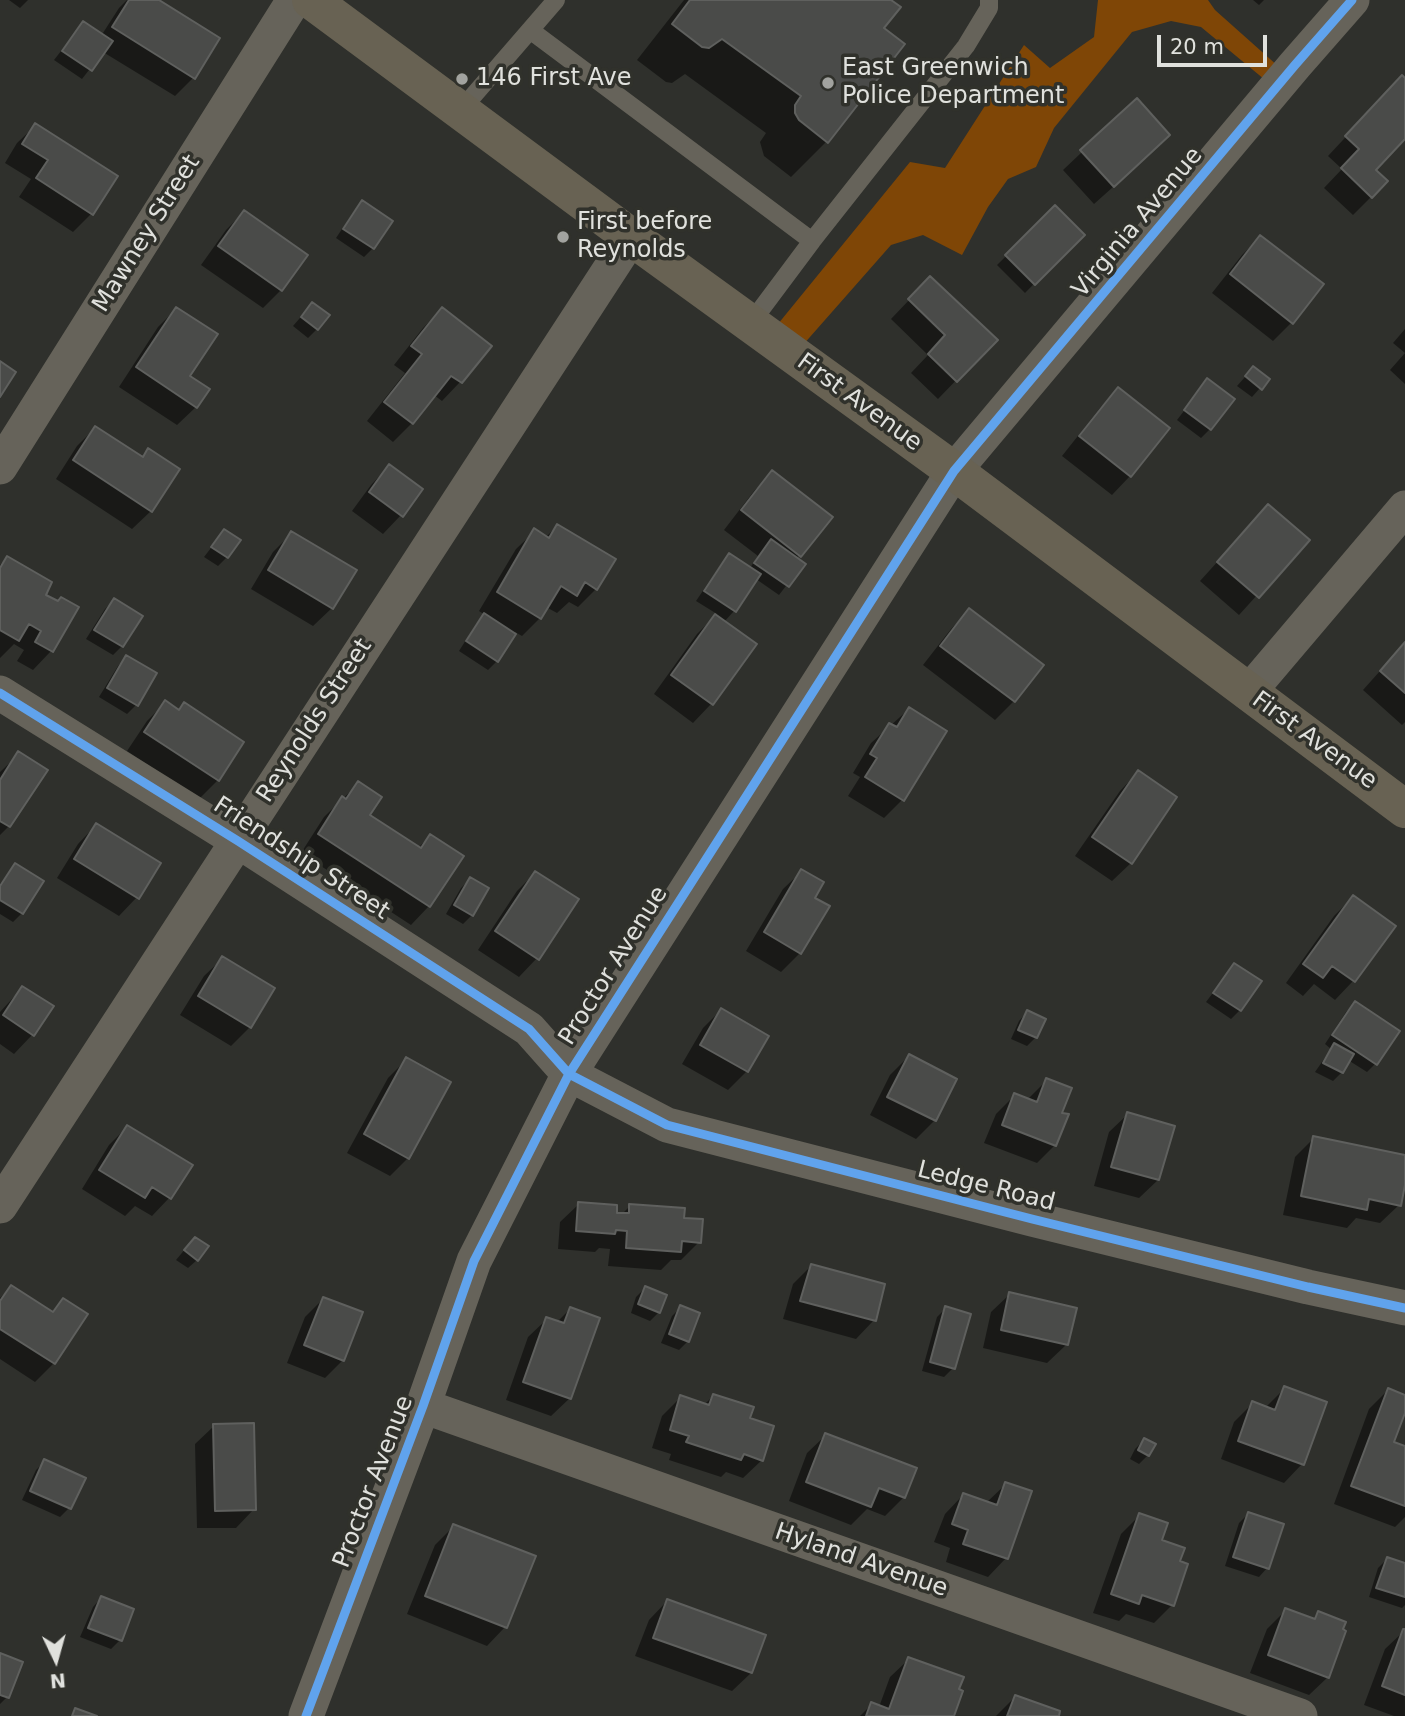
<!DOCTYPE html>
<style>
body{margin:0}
#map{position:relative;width:1405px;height:1716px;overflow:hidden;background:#2f302c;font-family:"DejaVu Sans",sans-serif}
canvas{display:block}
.north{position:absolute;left:21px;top:1625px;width:70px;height:70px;-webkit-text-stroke:5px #30312b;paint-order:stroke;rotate:175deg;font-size:19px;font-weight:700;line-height:28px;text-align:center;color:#e0e1dd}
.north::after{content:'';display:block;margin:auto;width:24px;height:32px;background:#e0e1dd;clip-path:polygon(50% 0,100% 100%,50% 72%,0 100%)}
.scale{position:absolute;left:1157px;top:35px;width:110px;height:32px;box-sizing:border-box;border:4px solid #e0e1dd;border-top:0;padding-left:9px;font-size:21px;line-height:24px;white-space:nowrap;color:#e0e1dd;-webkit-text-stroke:5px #30312b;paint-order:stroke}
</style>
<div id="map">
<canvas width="1405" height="1716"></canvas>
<div class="north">N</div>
<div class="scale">20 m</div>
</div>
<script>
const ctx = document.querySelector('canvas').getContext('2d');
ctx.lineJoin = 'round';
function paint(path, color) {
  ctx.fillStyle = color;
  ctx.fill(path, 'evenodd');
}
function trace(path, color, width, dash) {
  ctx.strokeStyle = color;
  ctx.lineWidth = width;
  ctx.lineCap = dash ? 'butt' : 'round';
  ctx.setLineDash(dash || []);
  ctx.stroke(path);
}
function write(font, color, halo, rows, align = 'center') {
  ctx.font = font + ' "DejaVu Sans",sans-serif';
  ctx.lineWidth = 7;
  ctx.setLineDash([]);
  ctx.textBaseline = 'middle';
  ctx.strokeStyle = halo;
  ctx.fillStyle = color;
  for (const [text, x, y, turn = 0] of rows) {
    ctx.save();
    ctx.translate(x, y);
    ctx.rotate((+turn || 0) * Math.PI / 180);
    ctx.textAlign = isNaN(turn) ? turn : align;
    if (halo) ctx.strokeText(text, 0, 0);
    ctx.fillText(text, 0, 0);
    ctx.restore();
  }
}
const forest = new Path2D(`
 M1098,0h110l7,10 73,65 -12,14 -75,-62 -30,-6 -39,11 -78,96 -18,39 -28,12 -20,28 -26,48 -39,-20 -32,10 -96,109 -26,-19 141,-173 35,6 79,-123 26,23 44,-31z`);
const shadow = new Path2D(`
 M9,0h19l-8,8z
 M127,0h28l39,77 -19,19 -72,-44 -21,27 -28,-19 29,-37 18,13 18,-28z
 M684,0h205l-7,28 -55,113 -36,36 -27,-21 -4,-14 6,-9 -81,-59 -13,9 -6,-1 -29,-22z
 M1253,0h11l-5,5z
 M1405,80v56l-31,34 -3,27 -18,18 -29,-27 18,-19 -14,-13 56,-60z
 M1136,101l14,53 -56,50 -31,-34z
 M36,125l55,89 -18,18 -54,-35 12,-18 -26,-16 12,-20z
 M363,202l10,46 -9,9 -28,-19 18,-27z
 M1055,208l27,27 -57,58 -28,-28z
 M244,212l37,78 -18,18 -62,-43 25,-35z
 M1260,237l32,85 -19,19 -61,-48 30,-38z
 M930,278l65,62 -57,59 -27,-26 17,-18 -37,-36z
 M312,304l5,25 -9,9 -15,-12z
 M176,309l20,98 -19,18 -58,-38 39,-60z
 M442,309l47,37 -29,36 -18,19 -8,-6 -22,28 -19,19 -26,-21 38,-48 -11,-8 29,-37z
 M1405,329v55l-15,-14 15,-17 -12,-10z
 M1253,368l7,20 -8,9 -15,-11z
 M1207,381l3,48 -9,9 -24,-18z
 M1119,390l11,86 -18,19 -50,-39 38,-48z
 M95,428l46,30 7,-7 3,60 -19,18 -76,-50 21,-33z
 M389,466l12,49 -18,19 -31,-23 19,-26z
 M772,472l58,45 -34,42 7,5 -24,31 -23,-16 -22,32 -10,11 31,23 -44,59 -18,19 -39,-29 43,-60 20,-20 -21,-13 25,-37 9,-9 20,13 8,-12 -34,-26 30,-39z
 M1268,506l39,34 -68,75 -39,-34z
 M557,526l39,63 -18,18 -9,-5 -12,11 -11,-6 -6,11 -18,18 -7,-4 -18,29 -9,9 -29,-19 17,-27 9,-9 -6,-4 37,-62 19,-18 11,6z
 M224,531l3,26 -9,9 -14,-9z
 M292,533l40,75 -19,18 -62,-37 22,-37z
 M7,558l36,37 14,8 19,5 -25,43 -18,19 -16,-9 7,-11 -10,-6 -14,14v-93z
 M114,600l27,17 -19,29 -9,9 -27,-16 19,-30z
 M969,610l73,55 -28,36 -19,19 -72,-55 28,-36z
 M1405,643v79l-3,3 -39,-35z
 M126,657l10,48 -9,9 -28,-17 19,-31z
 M165,703l13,8 6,-6 57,38 -23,37 -19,19 -72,-48 20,-30z
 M909,709l-7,91 -18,18 -36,-22 12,-19 -7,-4 18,-30z
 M19,754l-10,72 -9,9v-63z
 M1138,772l-7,91 -19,18 -37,-25 45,-65z
 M359,783l9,32 50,33 12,-12 32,20 -33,50 -18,19 -110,-72 23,-36z
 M96,825l41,72 -18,19 -62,-38 21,-34z
 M15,865l7,48 -9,9 -13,-8v-30z
 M802,871l11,27 14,9 -27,46 -19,19 -35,-21 37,-62z
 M535,873l2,85 -18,19 -41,-27 39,-59z
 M470,879l2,36 -9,9 -17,-10 15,-26z
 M1353,897l40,30 -40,54 -18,19 -21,-16 -11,12 -17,-13 48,-67z
 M223,958l50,31 -23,38 -19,19 -51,-31 24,-39z
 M1234,965l6,45 -9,9 -25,-17z
 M22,988l29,19 -19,28 -18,19 -14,-10v-32z
 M1355,1004l20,60 -8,8 -19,-12 -6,12 -9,9 -18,-9 16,-23 -6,-5 21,-32z
 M721,1010l46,27 -20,34 -19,19 -46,-26 21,-36z
 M1027,1012l17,8 -8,17 -9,9 -16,-7 8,-18z
 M909,1056l26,64 -19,19 -46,-24 20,-40z
 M406,1060l2,98 -18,18 -43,-23 41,-75z
 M1047,1080l13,34 -5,31 -18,18 -53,-20 12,-29 19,-19 13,4z
 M1128,1114l30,66 -19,18 -45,-12 15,-54z
 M127,1127l43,70 -18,19 -17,-10 -10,10 -43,-27 27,-44z
 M1314,1138l91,19v20l-6,28 -19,18 -24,-5 -9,10 -64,-13 12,-58z
 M579,1204l42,11 9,-9 52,13 17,23 -18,18h-10l-10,10 -53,-4 2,-17 -11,-1 -4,4 -37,-3 2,-27z
 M186,1248l11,12 -9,8 -12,-8z
 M811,1266l63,54 -18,19 -73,-20 10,-35z
 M11,1287l40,26 12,-13 23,15 -32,48 -19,19 -35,-23v-61z
 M645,1288l14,24 -9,9 -19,-8 5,-16z
 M1010,1294l65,15 -9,36 -19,18 -64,-15 8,-36z
 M323,1299l20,61 -18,18 -38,-15 18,-46z
 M681,1307l7,34 -9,9 -18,-7 11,-27z
 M946,1308l7,60 -9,9 -22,-6 15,-54z
 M570,1309v89l-19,18 -45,-16 22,-63 19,-18 10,3z
 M1285,1388l17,76 -18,19 -63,-24 13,-37 19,-19 13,4z
 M1388,1390l17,7v11l-13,35 13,5v69l-10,10 -61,-23 35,-95z
 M713,1396l35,23 14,41 -19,18 -17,-6 -5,5 -52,-17 2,-6 -19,-6 10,-32 19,-19 23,8z
 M214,1426l40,83 -18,19h-39l-2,-84z
 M826,1435l78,62 -19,19 -18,-7 -16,16 -62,-24 18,-48z
 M1144,1440l4,15 -9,9 -9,-5 5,-10z
 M45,1461l24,47 -9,9 -38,-17 14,-30z
 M1006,1484l24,8 -24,66 -18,19 -42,-15 4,-14 -16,-6 11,-28 18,-19 23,8z
 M1248,1514l19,54 -8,9 -34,-11 14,-43z
 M1139,1516l39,46 -6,43 -18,18 -28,-9 -7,7 -26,-8 28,-79z
 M454,1526l79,31 -28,70 -18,19 -80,-32 28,-69z
 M1387,1559l18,6v40l-3,3 -33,-11 9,-29z
 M101,1598l19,42 -9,9 -31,-12 13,-30z
 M667,1601l84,72 -19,18 -97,-35 14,-36z
 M1286,1610l26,10 7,-7 9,64 -19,18 -59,-22 17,-44z
 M1404,1631l1,85h-11l-30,-11 21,-56z
 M0,1655l7,42 -7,7z
 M909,1659l44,57h-93l12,-12 7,3 11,-30z
 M1015,1697l42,19h-61z`);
const building = new Path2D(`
 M129,0h30l61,38 -25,41 -83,-52z
 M690,0h201l10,7 -17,21 21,16 -77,99 -29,-23 -4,-7v-8l6,-9 -79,-57 -13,9 -7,-1 -30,-23z
 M83,21l30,20 -21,30 -30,-20z
 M1402,75l3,3v61l-29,31 12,11 -16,17 -31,-30 18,-19 -14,-13z
 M1137,98l33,37 -56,52 -34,-37z
 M35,123l83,53 -25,39 -57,-37 12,-18 -26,-16z
 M362,200l31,21 -19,28 -31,-20z
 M1055,205l30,30 -50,50 -30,-30z
 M244,210l64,45 -26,36 -64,-45z
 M1260,235l64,49 -31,40 -63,-50z
 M930,276l68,64 -41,42 -29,-28 17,-19 -37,-36z
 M312,302l18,13 -12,15 -17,-13z
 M176,307l42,27 -28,42 20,13 -13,19 -61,-41z
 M442,307l50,39 -30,37 -11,-7 -38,48 -29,-22 38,-48 -11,-8z
 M0,361l16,11 -16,25z
 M1253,366l17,13 -8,11 -17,-14z
 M1207,378l28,21 -24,31 -27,-20z
 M1118,387l52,41 -39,49 -52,-41z
 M95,426l48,31 5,-9 32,21 -28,43 -79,-52z
 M389,464l34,25 -20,28 -34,-25z
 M772,470l61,47 -32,40 -60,-47z
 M1268,504l42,36 -51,58 -42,-36z
 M557,524l59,35 -19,31 -12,-8 -8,14 -16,-10 -20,33 -44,-27 37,-64 15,10z
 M224,529l17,11 -13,18 -17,-11z
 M291,531l66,39 -24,39 -65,-39z
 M771,539l35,25 -17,23 -35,-24z
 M729,553l32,21 -25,38 -32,-21z
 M7,556l45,26 -6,13 12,6 3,-4 18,10 -26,45 -18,-10 6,-11 -12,-7 -10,17 -19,-11v-62z
 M114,598l29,18 -20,31 -29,-17z
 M969,608l75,57 -29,37 -75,-56z
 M484,613l32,21 -18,28 -32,-21z
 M715,614l42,30 -44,61 -42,-30z
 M1405,642v51l-25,-22z
 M126,655l31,18 -19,33 -31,-18z
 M165,700l14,10 5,-8 60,40 -25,39 -75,-49z
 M909,707l38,24 -43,70 -39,-24 12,-19 -7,-4 19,-31 8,4z
 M18,751l30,19 -38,57 -10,-6v-41z
 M1138,770l39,27 -45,67 -40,-27z
 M358,781l24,16 -12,18 51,33 9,-14 34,22 -34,51 -112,-73 24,-38 4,3z
 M96,823l65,40 -22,36 -65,-40z
 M15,863l29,18 -21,33 -23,-14v-14z
 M801,869l23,13 -9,16 15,8 -29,48 -37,-22z
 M535,871l44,28 -40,61 -44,-29z
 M470,877l19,11 -16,28 -19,-11z
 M1353,895l43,31 -41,56 -23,-16 -9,12 -20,-14z
 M222,956l53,32 -24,40 -53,-32z
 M1234,963l28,18 -21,30 -28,-18z
 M22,986l32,20 -20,30 -31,-21z
 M1355,1001l45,30 -23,34 -45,-30z
 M721,1008l48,28 -21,36 -48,-27z
 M1027,1010l19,9 -9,19 -19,-8z
 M1334,1043l20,11 -11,19 -20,-10z
 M909,1054l48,25 -21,42 -49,-24z
 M406,1057l45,25 -42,77 -45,-25z
 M1046,1078l26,10 -10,25 7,1 -13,32 -54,-21 12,-32 23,9z
 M1127,1112l48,14 -16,54 -48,-13z
 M127,1125l66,40 -22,34 -19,-12 -7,11 -46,-28z
 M1313,1136l92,19v30l-4,21 -32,-7 -2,11 -66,-14z
 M578,1202l39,3v8h12v-9l56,4 -1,10 19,1 -2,24 -19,-2 -1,11 -55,-4 1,-17 -11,-1 -1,4 -39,-3z
 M195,1237l14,9 -11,15 -14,-11z
 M811,1264l74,20 -9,37 -76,-20z
 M11,1285l42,27 10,-14 25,16 -33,50 -55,-35v-28z
 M645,1286l22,9 -7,18 -22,-9z
 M1009,1292l68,16 -9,37 -67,-15z
 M323,1297l40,15 -19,49 -40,-16z
 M680,1305l20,8 -11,29 -20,-8z
 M945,1306l26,8 -16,55 -25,-7z
 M570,1307l30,11 -29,81 -48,-17 23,-65 18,6z
 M1284,1386l43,16 -23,63 -66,-24 14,-40 23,9z
 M1388,1388l17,7v18l-11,29 11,4v60l-54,-20z
 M713,1394l41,13 -4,11 24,8 -11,35 -19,-7 -3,6 -55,-18 3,-6 -19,-6 10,-35 29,10z
 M254,1423l2,87 -41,1 -2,-87z
 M825,1433l92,35 -12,30 -26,-10 -8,19 -65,-25z
 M1144,1438l12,6 -7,12 -11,-6z
 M44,1459l42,19 -15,31 -41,-18z
 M1005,1482l27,9 -24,68 -45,-15 5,-14 -16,-6 11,-31 34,12z
 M1248,1512l36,12 -15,45 -36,-12z
 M1139,1513l29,10 -6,17 23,8 -5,13 8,3 -14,42 -32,-11 -3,9 -28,-10z
 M453,1524l83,32 -29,72 -82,-32z
 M1387,1557l18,6v34l-29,-9z
 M101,1596l33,13 -12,32 -34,-13z
 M667,1599l99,36 -14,38 -99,-35z
 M1285,1608l30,11 3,-8 28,11 -3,7 3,2 -17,47 -61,-23z
 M1403,1629h2v66l-23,-9z
 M0,1653l23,9 -14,36 -9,-3z
 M908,1657l56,20 -5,12 4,2 -9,25h-88l5,-14 18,7z
 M1015,1695l45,16 -1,5h-52z
 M75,1708l22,8h-25z`);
const service = new Path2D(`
 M530,30l282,211
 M460,111l96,-111
 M750,324l62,-83 154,-195 23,-38v-8`);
const minor = new Path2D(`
 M0,467l294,-467
 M0,693l238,148 291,188 40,45 98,51 365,94 276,68 97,21
 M1248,693l157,-185
 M0,1206l631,-969
 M423,1406l877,310
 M306,1716l117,-310 51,-145 95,-187 385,-603 341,-406 57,-65`);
const primary = new Path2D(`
 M311,0l320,237 323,234 451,338`);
const cycleway = new Path2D(`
 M0,693l238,148 291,188 40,45 98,51 365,94 276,68 97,21
 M306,1716l117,-310 51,-145 95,-187 385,-603 341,-406 57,-65`);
const markers = [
 [462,79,7,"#a2a39f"],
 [828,83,7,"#a2a39f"],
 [563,237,7,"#a2a39f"]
];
const poiNames = [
 ["East Greenwich",842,69],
 ["Police Department",842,97],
 ["146 First Ave",476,79],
 ["First before",577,223],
 ["Reynolds",577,251]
];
const streetNames = [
 ["Virginia Avenue",1138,223,-50],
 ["Mawney Street",147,234,-58],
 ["First Avenue",859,403,36],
 ["Reynolds Street",315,721,-57],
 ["First Avenue",1314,741,36],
 ["Friendship Street",301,859,33],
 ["Proctor Avenue",614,966,-58],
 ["Ledge Road",986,1187,14],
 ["Proctor Avenue",374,1482,-69],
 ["Hyland Avenue",861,1561,19]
];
paint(forest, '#7f4606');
paint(shadow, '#0007');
paint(building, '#4a4b49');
trace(building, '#5f605e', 2);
trace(service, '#66635a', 18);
trace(minor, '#66635a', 35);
trace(primary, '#686253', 38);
trace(cycleway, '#60a3ed', 9);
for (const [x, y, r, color] of markers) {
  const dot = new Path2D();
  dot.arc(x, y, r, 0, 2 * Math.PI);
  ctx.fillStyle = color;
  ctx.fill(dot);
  trace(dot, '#30312b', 2.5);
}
write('24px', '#e0e1dd', '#30312b', poiNames, 'left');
write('24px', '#e0e1dd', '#30312b', streetNames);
</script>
